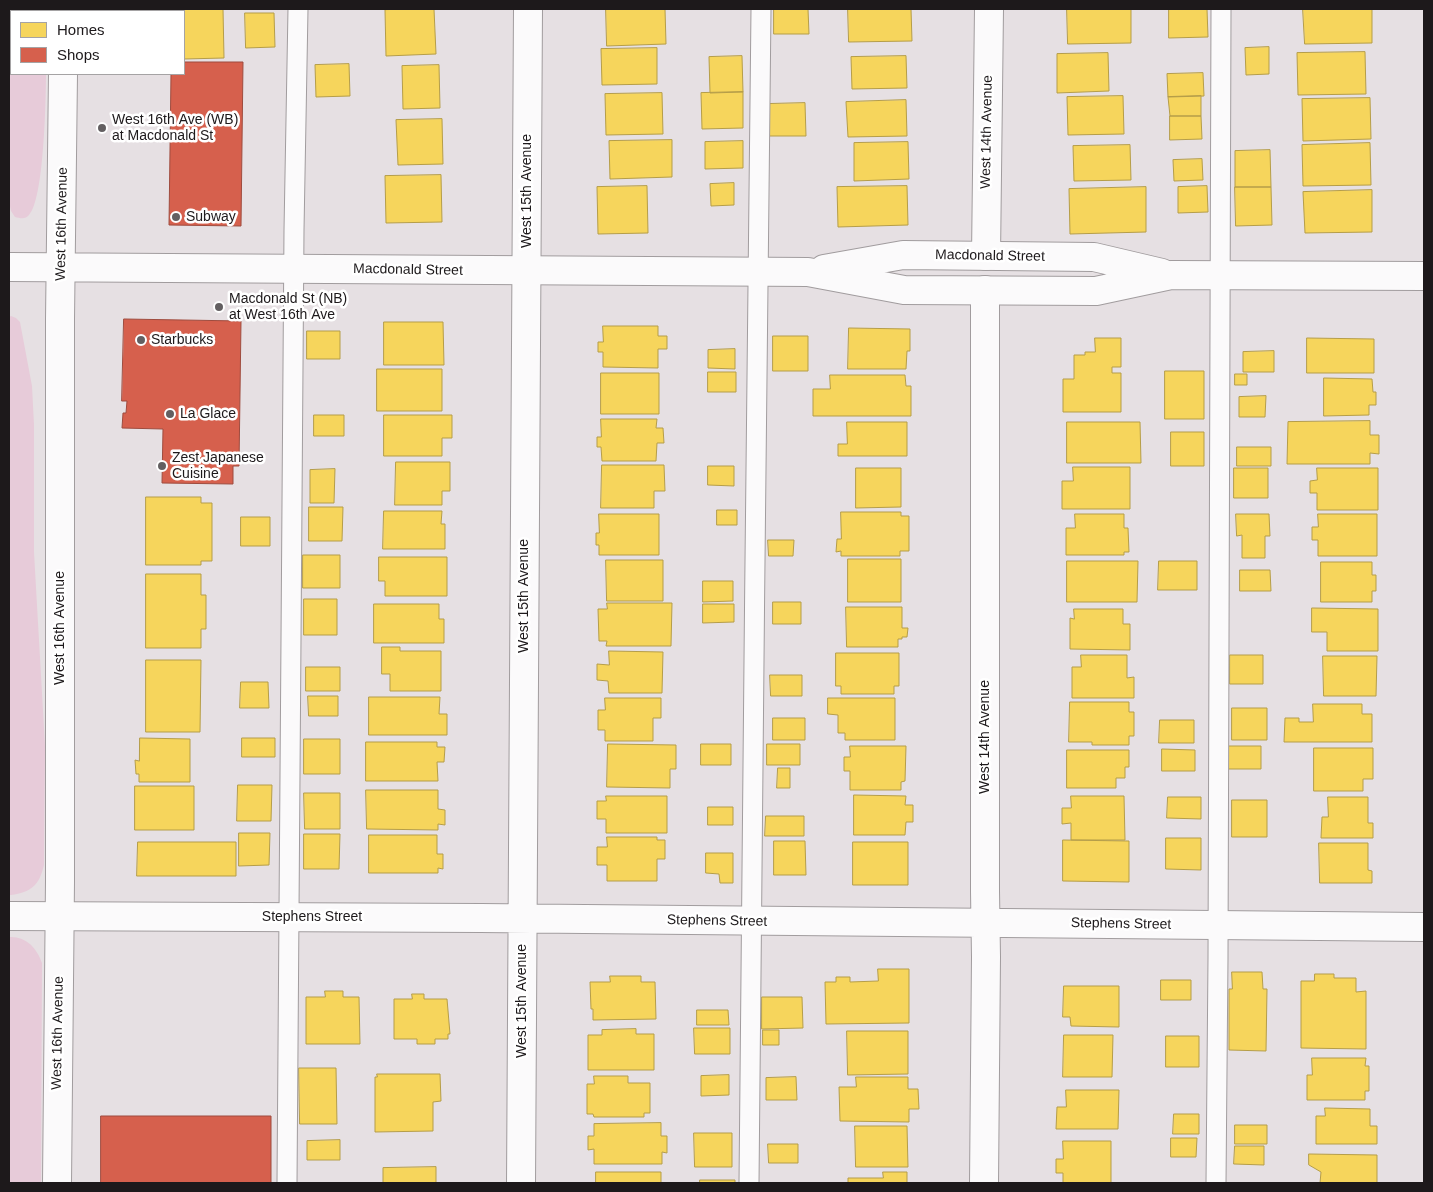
<!DOCTYPE html>
<style>
body{margin:0}
#map{position:relative;width:1433px;height:1192px;overflow:hidden;background:#e6e0e3;font-family:Arial,sans-serif}
canvas{display:block}
.frame{position:absolute;inset:0;border:10px solid #1d191b;pointer-events:none}
.legend{position:absolute;left:10px;top:10px;width:175px;height:65px;box-sizing:border-box;background:#fff;border:1px solid #a5a3a4;margin:0;padding:6px 9px;list-style:none;font-size:15px;color:#1d191b}
.legend li{display:flex;align-items:center;gap:10px;height:25px}
.legend b{width:25px;border:1px solid #a5a3a4}
</style>
<div id="map">
<canvas width="1433" height="1192"></canvas>
<div class="frame"></div>
<ul class="legend">
<li><b style="height:14px;background:#f6d55c"></b>Homes</li>
<li><b style="height:14px;background:#d6604d"></b>Shops</li>
</ul>
</div>
<script>
const ctx = document.querySelector('canvas').getContext('2d');
ctx.lineJoin = 'round';
function paint(path, color) {
  ctx.fillStyle = color;
  ctx.fill(path, 'evenodd');
}
function trace(path, color, width, dash) {
  ctx.strokeStyle = color;
  ctx.lineWidth = width;
  ctx.lineCap = dash ? 'butt' : 'round';
  ctx.setLineDash(dash || []);
  ctx.stroke(path);
}
function write(font, color, halo, rows, align = 'center') {
  ctx.font = font + ' Arial,sans-serif';
  ctx.lineWidth = 5;
  ctx.setLineDash([]);
  ctx.textBaseline = 'middle';
  ctx.strokeStyle = halo;
  ctx.fillStyle = color;
  for (const [text, x, y, turn = 0] of rows) {
    ctx.save();
    ctx.translate(x, y);
    ctx.rotate((+turn || 0) * Math.PI / 180);
    ctx.textAlign = isNaN(turn) ? turn : align;
    if (halo) ctx.strokeText(text, 0, 0);
    ctx.fillText(text, 0, 0);
    ctx.restore();
  }
}
const green = new Path2D(`
 M9,9h39v2h-37v63h35c0,25 -2,126 -17,141 -4,5 -9,3 -14,2l-4,-6 -2,-9z
 M11,316l5,2 4,4 12,64 2,39v127l11,194 -1,119c-5,21 -13,27 -33,30h-2v-578z
 M9,937c17,-1 28,11 33,26l-1,220h-32z`);
const homes = new Path2D(`
 M135,9h88l1,49 -40,1v-48h-49z
 M434,9l2,45 -50,2 -1,-46z
 M606,9h59l1,35 -59,2z
 M774,9h34l1,25h-35z
 M848,9h63l1,32 -63,1z
 M1067,9h64v34l-63,1z
 M1169,9h38l1,28 -39,1z
 M1303,9h69v34l-67,1z
 M245,13h29l1,34 -29,1z
 M1269,47v27l-23,1 -1,-27z
 M657,48v36l-55,1 -1,-36z
 M1365,52l1,42 -68,1 -1,-42z
 M1108,53l1,38 -52,2v-39z
 M742,56l1,36 -33,1 -1,-36z
 M906,56l1,32 -55,1 -1,-32z
 M349,64l1,32 -34,1 -1,-32z
 M439,65l1,43 -37,1 -1,-43z
 M1203,73l1,23 -36,1 -1,-23z
 M743,92v36l-41,1 -1,-36z
 M662,93l1,41 -57,1 -1,-41z
 M1123,96l1,38 -56,1 -1,-38z
 M1201,96v20h-31l-2,-19z
 M1370,98l1,41 -68,2 -1,-42z
 M906,100l1,36 -59,1 -2,-35z
 M805,103l1,33h-38l-1,-32z
 M1170,116h31l1,23 -32,1z
 M442,119l1,45 -45,1 -2,-45z
 M672,140v37l-62,2 -1,-38z
 M743,141v27l-38,1v-27z
 M908,142l1,37 -55,2v-38z
 M1370,143l1,42 -68,1 -1,-41z
 M1130,145l1,35 -57,1 -1,-35z
 M1270,150l1,37h-36v-36z
 M1202,159l1,21 -29,1 -1,-21z
 M441,175l1,47 -56,1 -1,-47z
 M734,183v22l-23,1 -1,-22z
 M647,186l1,47 -50,1 -1,-47z
 M907,186l1,39 -70,2 -1,-40z
 M1207,186l1,26 -30,1v-26z
 M1146,187v45l-76,2 -1,-45z
 M1235,187h36l1,38 -36,1z
 M1372,190v42l-67,1 -2,-41z
 M384,322h59l1,43h-60z
 M603,326h55v10h9v13h-9v19l-55,-1v-15h-5v-10h5z
 M849,328l61,1v22h-3l-1,18h-58z
 M307,331h33v28h-33z
 M773,336h35v35h-35z
 M1095,338h26v29h-9v6h9v39h-58v-33h11v-24h11v-3h10z
 M1307,338l67,1v34h-67z
 M735,349v20l-27,-1v-18z
 M1274,351v21h-31v-20z
 M377,369h65v42h-65z
 M1165,371h39v48h-39z
 M708,372h28v20h-28z
 M601,373h58v41h-58z
 M1235,374h12v11h-12z
 M830,375h75l1,11h5v30h-98v-27h17z
 M1324,378l48,1 1,13h3v13h-7v10l-45,1z
 M1266,396l-1,21h-26v-20z
 M314,415h30v21h-30z
 M384,415h68v23h-10v18h-58z
 M601,419h56l-1,9h7l1,15h-7l-1,18h-54l-1,-14h-4v-10h4z
 M1370,421v14h9v19l-9,-1v11h-83l1,-42z
 M847,422h60v34h-69v-12h9z
 M1067,422h73l1,41h-74z
 M1171,432h33v34h-33z
 M1237,447h34v19h-34z
 M396,462h54v29h-8v14h-47z
 M602,465h62l1,26h-11v17h-53z
 M708,466h26v20l-26,-1z
 M1073,467h57v42h-68v-28h11z
 M856,468h45v39l-45,1z
 M1234,468h34v30h-34z
 M1317,468h61v42h-61v-17h-7v-12l7,-1z
 M335,469l-1,34h-24v-33z
 M146,497h55v6h11v58h-11v4h-55z
 M309,507h34l-1,34h-33z
 M717,510h20v15h-20z
 M384,511h58l-1,13h4v25h-62z
 M841,512h60v4h8v35h-9v5h-59v-5l-5,1 1,-13h4z
 M599,514h60v41h-60v-10h-3v-12h3z
 M1075,514h49v14h4l1,24h-5v3h-58v-27h9z
 M1236,514h33l1,22h-5v22h-23v-23l-5,1z
 M1318,514h59v42h-59v-16h-6v-13h6z
 M241,517h29v29h-29z
 M768,540h26l-1,16h-24z
 M303,555h37v33h-37z
 M379,557h68v39h-62v-15h-6z
 M848,559h53v43h-53z
 M606,560h57v41h-56z
 M1067,561h71l-1,41h-70z
 M1159,561h38v29h-39z
 M1321,562h51v13h4v16h-4v11h-51z
 M1240,570h30l1,21h-31z
 M146,574h55v21h5v34h-5v19h-55z
 M703,581h30v20l-30,1z
 M304,599h33v36h-33z
 M773,602h28v22h-28z
 M607,603h65l-1,43h-65l1,-5h-8l-1,-32h9z
 M374,604h65v15h5v24h-70z
 M703,604h31v18l-31,1z
 M846,607h56v21h6l-1,9h-5v2h-4v8h-51z
 M1312,608l66,1v42h-51v-19h-15z
 M1074,609h49v15h7v26l-60,-1v-31l4,1z
 M382,647h18v4h41v40h-51v-17h-8z
 M609,651l54,1 -1,41h-53l-1,-12 -11,-1v-16l12,1z
 M836,653h63v33h-5v8h-53v-8h-5z
 M1081,655h46v23l7,-1v21h-62v-31h9z
 M1230,655h33v29h-33z
 M1323,656h54l-1,40h-52z
 M146,660h55l-1,72h-54z
 M306,667h34v24h-34z
 M770,675h32v21h-31z
 M241,682h27l1,26h-29z
 M308,696h30v20h-29z
 M369,697h71l-1,17h8v21h-78z
 M605,698h56v20h-8v23h-48v-11h-7v-20h7z
 M828,698h67v42h-50v-7h-7v-18l-10,-1z
 M1070,702h59v10h5v24h-5v9h-37v-3h-23z
 M1313,704h49v10h10v28h-88l1,-24h14v4h14z
 M1232,708h35v32h-35z
 M773,718h32v22h-32z
 M1160,720h34v23h-35z
 M140,738l50,1v43h-51v-8h-3l-1,-14 4,1z
 M242,738h33v19h-33z
 M304,739h36v35h-36z
 M366,742h71v5h8l-1,15h-7l1,19h-72z
 M608,744l68,1v24h-6v19l-63,-1z
 M701,744h30v21h-30z
 M767,744h33v21h-33z
 M850,746h56l-1,35 -4,1v8h-51v-19h-6v-14h6z
 M1228,746h33v23h-33z
 M1314,748h59v31h-10v12h-49z
 M1162,749l33,1v21h-33z
 M1067,750h62v17h-4v11h-9v10h-49z
 M778,768h12v20h-13z
 M238,785h34l-1,36h-34z
 M135,786h59v44h-59z
 M366,790h72v19l7,1v15l-7,-1v6l-71,-1z
 M304,793h36v36h-35z
 M854,795l52,1 -1,9h8v17h-7l-1,13h-51z
 M606,796h61v37h-61v-14h-9v-18h9z
 M1071,796h53l1,44h-54v-17l-9,1v-16h9z
 M1168,797h33v22l-34,-1z
 M1328,797h40v26h5v15h-52l1,-21h6z
 M1232,800h35v37h-35z
 M708,807h25v18h-25z
 M766,816h38v20h-39z
 M239,833h31l-1,32 -30,1z
 M304,834h36l-1,35h-35z
 M369,835h68v19h6v15l-5,-1v5h-69z
 M607,837h50v3h8v19h-8v22h-50v-16h-10v-18h10z
 M1166,838h35v32l-35,-1z
 M1063,840l66,1v41l-66,-1z
 M774,841h31l1,34h-32z
 M138,842h98v34h-99z
 M853,842h55v43h-55z
 M1319,843h49v27l4,1v12h-52z
 M706,853h27v30h-13l-1,-9 -13,-1z
 M878,969h31v54l-83,1 -1,-42h11v-5h14v5l28,-1z
 M1232,972h30l1,17h4l-1,62 -37,-1v-61h3z
 M1315,974h19v4h22v14l10,-1v58l-65,-1v-67h13z
 M610,976h31v6h14l1,37 -63,1v-11h-2l-1,-27h20z
 M1161,980h30v20h-30z
 M1064,986h55v41l-48,-1 -1,-9h-7z
 M325,991h18v6h16l1,47h-54v-47h19z
 M412,994h12v5h23l3,35h-2v5h-13v5h-18v-5h-23v-40h18z
 M762,997h40l1,31 -41,1z
 M697,1010h31l1,15h-32z
 M694,1028h36v26h-35z
 M636,1029v5h18v36h-66v-35h14v-5z
 M763,1030h16v15h-16z
 M847,1031h61v43l-60,1z
 M1064,1035h49l-1,42h-49z
 M1166,1036h33v31h-33z
 M1312,1058h54l-1,8h4v25h-4v9h-58v-25h5z
 M299,1068h37l1,56h-37z
 M377,1074h63l1,27 -8,1v29l-58,1v-55h2z
 M729,1075v20l-28,1v-20z
 M594,1076h34v7h22v30h-6v4h-50l-1,-3h-6v-30h7z
 M796,1077l1,23h-31v-22z
 M856,1077h52v12h10l1,20h-10v13l-69,-1 -1,-34h17z
 M1066,1090h53l-1,39h-62l1,-22h9z
 M1325,1108l45,1v17h7v18h-61v-28h9z
 M1174,1114h25v20h-26z
 M661,1123v13h6v17l-5,-1v12h-68v-15l-6,1v-14h6v-12z
 M1235,1125h32v19h-32z
 M855,1126h52l1,41h-52z
 M694,1133h38v34h-37z
 M1171,1138h26l-1,19h-25z
 M340,1140v20h-33v-19z
 M1063,1141h48v42h-48v-10h-7v-14h7z
 M768,1144h30v19h-29z
 M1235,1146h29v19l-30,-1z
 M1309,1154l68,1v28h-57l1,-11 -12,-7z
 M436,1167v16h-53v-15z
 M596,1172h65v11h-65z
 M883,1172h24v11h-59v-5h35z
 M700,1180h35v3h-35z`);
const shops = new Path2D(`
 M184,62h59l-2,164 -72,-1 2,-151h13z
 M124,319l117,2 -2,145h-6v18l-71,-1 1,-54 -41,-1 1,-15h3l1,-12h-5z
 M101,1116h170v67h-170z`);
const lane = new Path2D(`
 M287,1183l7,-953 4,-221
 M749,1183c6,-391 5,-783 12,-1174
 M1216,1183l2,-225 3,-949`);
const street = new Path2D(`
 M986,256l3,-247
 M9,916l471,2 944,9
 M521,1183l7,-1174
 M984,1183l2,-226 -1,-66v-601`);
const secondary = new Path2D(`
 M63,9v2
 M9,267l799,5 96,18 192,1 75,-16 253,1
 M824,269l79,-14 191,2 68,16
 M57,1183l3,-302v-562l3,-245`);
const markers = [
 [102,128,5,"#635f61"],
 [176,217,5,"#635f61"],
 [219,307,5,"#635f61"],
 [141,340,5,"#635f61"],
 [170,414,5,"#635f61"],
 [162,466,5,"#635f61"]
];
const poiNames = [
 ["West 16th Ave (WB)",112,120],
 ["at Macdonald St",112,136],
 ["Subway",186,217],
 ["Macdonald St (NB)",229,299],
 ["at West 16th Ave",229,315],
 ["Starbucks",151,340],
 ["La Glace",180,414],
 ["Zest Japanese",172,458],
 ["Cuisine",172,474]
];
const streetNames = [
 ["West 14th Avenue",987,132,-89],
 ["West 15th Avenue",527,191,-90],
 ["West 16th Avenue",62,224,-89],
 ["Macdonald Street",990,256,1],
 ["Macdonald Street",408,270,1],
 ["West 15th Avenue",524,596,-90],
 ["West 16th Avenue",60,628,-90],
 ["West 14th Avenue",985,737,-90],
 ["Stephens Street",312,917],
 ["Stephens Street",717,921,1],
 ["Stephens Street",1121,924,1],
 ["West 15th Avenue",522,1001,-90],
 ["West 16th Avenue",58,1033,-89]
];
paint(green, '#e7cbd9');
paint(homes, '#f6d55c');
trace(homes, '#b59d48', 1);
paint(shops, '#d6604d');
trace(shops, '#9e4b3e', 1);
trace(lane, '#a19c9e', 21);
trace(street, '#a19c9e', 30);
trace(secondary, '#a19c9e', 30);
trace(lane, '#fbfafb', 19);
trace(street, '#fbfafb', 28);
trace(secondary, '#fbfafb', 28);
for (const [x, y, r, color] of markers) {
  const dot = new Path2D();
  dot.arc(x, y, r, 0, 2 * Math.PI);
  ctx.fillStyle = color;
  ctx.fill(dot);
  trace(dot, '#fff', 2);
}
write('14px', '#1d191b', '#fff', poiNames, 'left');
write('14px', '#1d191b', '#fff', streetNames);
</script>
